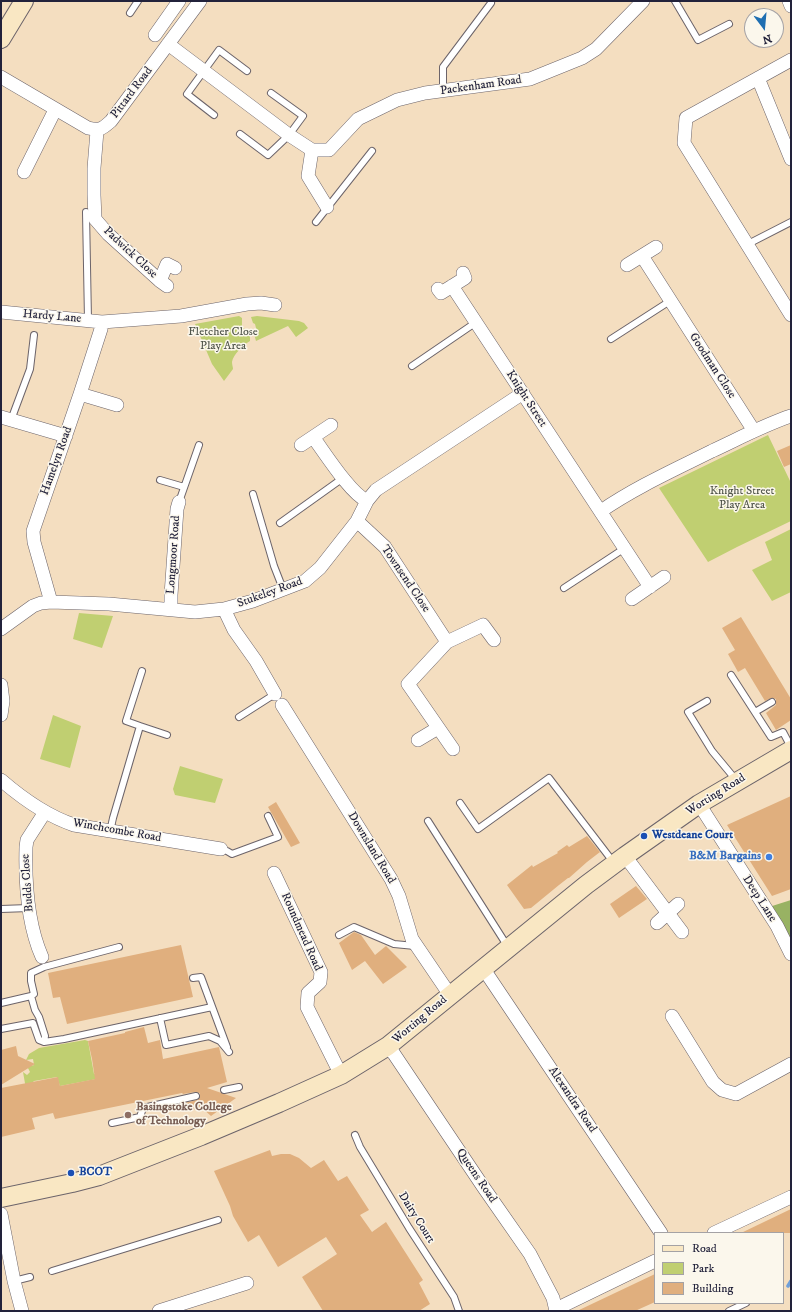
<!DOCTYPE html>
<style>
body{margin:0}
#map{position:relative;width:792px;height:1312px;overflow:hidden;background:#f4dec0;font-family:"IM FELL DW Pica",serif}
canvas{display:block}
.frame{position:absolute;inset:0;border:2px solid #22223b;pointer-events:none}
.legend{position:absolute;left:654px;top:1232px;width:130px;height:72px;box-sizing:border-box;background:#fbf7ec;border:1px solid #a4a2a5;margin:0;padding:5px 7px;list-style:none;font-size:12px;color:#22223b}
.legend li{display:flex;align-items:center;gap:8px;height:20px}
.legend b{width:20px;border:1px solid #a4a2a5}
.north{position:absolute;left:744px;top:8px;width:40px;height:40px;box-sizing:border-box;background:#fbf7ec;border:1px solid #a4a2a5;border-radius:50%;rotate:164deg;font-size:11px;font-weight:700;line-height:16px;text-align:center;color:#22223b}
.north::after{content:'';display:block;margin:auto;width:14px;height:18px;background:#1f6fb2;clip-path:polygon(50% 0,100% 100%,50% 72%,0 100%)}
</style>
<div id="map">
<canvas width="792" height="1312"></canvas>
<div class="frame"></div>
<ul class="legend">
<li><b style="height:5px;background:#f9e7c3"></b>Road</li>
<li><b style="height:11px;background:#c0cf71"></b>Park</li>
<li><b style="height:11px;background:#e0af7e"></b>Building</li>
</ul>
<div class="north">N</div>
</div>
<script>
const ctx = document.querySelector('canvas').getContext('2d');
ctx.lineJoin = 'round';
function paint(path, color) {
  ctx.fillStyle = color;
  ctx.fill(path, 'evenodd');
}
function trace(path, color, width, dash) {
  ctx.strokeStyle = color;
  ctx.lineWidth = width;
  ctx.lineCap = dash ? 'butt' : 'round';
  ctx.setLineDash(dash || []);
  ctx.stroke(path);
}
function write(font, color, halo, rows, align = 'center') {
  ctx.font = font + ' "IM FELL DW Pica",serif';
  ctx.lineWidth = 3;
  ctx.setLineDash([]);
  ctx.textBaseline = 'middle';
  ctx.strokeStyle = halo;
  ctx.fillStyle = color;
  for (const [text, x, y, turn = 0] of rows) {
    ctx.save();
    ctx.translate(x, y);
    ctx.rotate((+turn || 0) * Math.PI / 180);
    ctx.textAlign = isNaN(turn) ? turn : align;
    if (halo) ctx.strokeText(text, 0, 0);
    ctx.fillText(text, 0, 0);
    ctx.restore();
  }
}
const green = new Path2D(`
 M239,316l3,2v8l8,10v5c-7,4 -17,14 -18,21 0,3 1,5 1,7l-9,12 -12,-17 -17,-40z
 M257,316l42,5 5,2 4,5 -12,9 -8,-11 -32,15 -2,-7 3,-2 -2,-8 -2,-1 -2,-6z
 M768,435l23,48v38l-54,26 -29,15 -49,-74z
 M791,529v63l-19,9 -20,-31 20,-10 -7,-18z
 M79,613l34,3 -11,32 -29,-9z
 M53,715l28,11 -11,42 -30,-9z
 M180,766l43,13 -8,24 -40,-8 -2,-6z
 M85,1040l3,1 6,33 13,3 -47,9 -3,-9 -23,4 -8,8 -3,-17 4,3 3,-3 -3,-6h4l3,-1 -1,-6 -7,1 3,-6 10,-6z`);
const forest = new Path2D(`
 M791,900v47l-22,-40z`);
const stream = new Path2D(`
 M788,1286l3,-5`);
const building = new Path2D(`
 M791,445v19l-7,3 -7,-16z
 M741,617l50,82v21l-15,10 -10,-17 10,-8v-6l-4,-1 -7,3 -20,-33 -7,4 -10,-18 7,-4 -13,-22z
 M791,796v93l-19,7 -45,-71z
 M276,802l24,41 -9,4 -23,-40z
 M587,836l13,16 -13,10 -18,16h-1l-9,7 -28,23 -7,1 -17,-24 25,-20 1,2 25,-14 -1,-1 10,-7 2,2z
 M636,886l11,13 -28,19 -9,-14z
 M354,932l7,3 14,20 11,-9 21,21 -24,17 -18,-23 -13,9 -13,-27z
 M181,945l12,52 -126,27 -7,-27 -7,1 -5,-25z
 M144,1027l4,16 12,-3 3,19 56,-12 8,35 -20,6 29,10 -25,18 -9,-8 -16,3 -1,-8 12,-3 3,-2v-5l-5,-1 -12,2 -1,-1 -127,26 -2,-6 -21,5 3,11 -34,8v-49l57,-11 2,9 35,-7 -3,-20 -4,-18 37,-8v-1z
 M16,1046l2,10 17,8 -34,21v-35z
 M270,1150l2,6 9,-2h9l9,4 12,10 13,-8 14,21 9,-5 22,34 -9,5 12,17 14,-10 37,58 -4,3 11,21 -11,7h-96l-21,-34 35,-23 -11,-17 -48,30 -19,-32 -11,7 -15,-26 -3,-10 -16,-35z
 M791,1209v24h-50z
 M655,1274v28l-20,9h-58z`);
const lane = new Path2D(`
 M675,1l23,39 31,-16
 M130,13l8,-12
 M444,91l-1,-5v-19l48,-64
 M214,115l-27,-21 32,-44 28,21
 M240,134l28,21 21,-20 14,-19 -32,-23
 M86,212l2,108
 M316,222l56,-71
 M748,244l43,-22
 M611,339l59,-38
 M412,366l63,-43
 M11,420l19,-51 4,-34
 M160,480l24,7
 M253,494l21,72 9,23
 M179,502l20,-57
 M280,523l63,-45
 M564,588l61,-40
 M731,675l40,62 12,-5 8,15
 M707,701l-19,11 24,39 24,29
 M755,712l17,-10
 M239,717l36,-23
 M140,726l27,9
 M460,803l18,26 71,-51 65,85
 M428,821l80,126
 M110,832l3,-14 27,-92 -14,-5 16,-50
 M221,849l6,2 5,3 46,-17 -10,-21
 M1,909l28,-1
 M339,935l15,-8 40,17 21,2
 M193,978l8,-1 26,70
 M1,1003l30,-7
 M160,1018l6,27 43,-9 11,5 9,11
 M1,1029l32,-6 6,17 5,2 20,-3 148,-32
 M44,1042l1,-6 -6,-19 -4,-7 -4,-14 3,-2 -3,-13v-8l13,-6 75,-20
 M224,1090l15,-3
 M112,1123l28,-6 3,-9 53,-12
 M355,1135l5,12 49,81 45,69 5,14
 M52,1271l166,-51
 M14,1281l16,-4
 M729,1311l17,-8`);
const street = new Path2D(`
 M789,1l2,5
 M155,35l24,-34
 M168,44l121,91 23,15h17l29,-31 39,-19 28,-7 105,-14 52,-21 14,-9 47,-48
 M791,60l-105,58 -2,25 107,172
 M1,77l87,51c12,3 14,1 23,-7l89,-120
 M758,78l33,81
 M97,131l-3,37v27l1,24 13,15 52,47 7,5
 M312,150l-4,26 19,31
 M24,172l31,-62
 M642,256l112,175
 M627,265l29,-18
 M160,281l7,-17 8,4
 M452,286l198,301
 M438,289l3,4 24,-15 -2,-5
 M1,312l101,10 79,-6 66,-12 14,-1 14,2
 M80,394l37,11
 M1,417l65,19
 M313,437c12,16 37,56 54,64
 M301,445l30,-20
 M601,511c35,-24 73,-41 111,-60 26,-12 52,-26 79,-35
 M357,521l28,26 62,95 -39,42 45,65
 M632,599l32,-22
 M51,602l-17,-60 -1,-11 47,-137 21,-65 1,-7
 M171,609v-14l6,-86 2,-7
 M224,609l10,21 22,31 19,33
 M1,629l32,-23 8,-3 10,-1 58,2 86,8 29,-3 29,-8 52,-20 15,-13 37,-47 10,-20 9,-11 147,-97
 M447,642l36,-17 11,15
 M1,685l2,16 -2,14
 M282,705l109,174 8,17 13,43 38,56
 M418,740l20,-12
 M1,780c22,19 46,36 73,45l147,24
 M699,804l78,122 14,28
 M625,856l57,76
 M274,873l47,99 -1,10 -12,11 -1,14 34,68
 M657,923l21,-19
 M42,957c-15,-34 -17,-74 -16,-110l1,-7 18,-28
 M483,968l178,265
 M672,1016l41,66 9,8 14,4 55,-30
 M388,1046l6,8 90,134 46,66 23,44 3,13
 M1,1214l13,67 8,30
 M714,1233l77,-36
 M556,1309l99,-48
 M159,1311l88,-28`);
const secondary = new Path2D(`
 M1,39l23,-38
 M1,1198l71,-15 27,-7 102,-40 78,-33 62,-28 47,-29 198,-161 39,-29 74,-52 92,-54`);
const markers = [
 [644,836,4,"#1a4fb4"],
 [769,857,4,"#3f7fe0"],
 [128,1115,4,"#8d6e63"],
 [71,1173,4,"#1a4fb4"]
];
const streetNames = [
 ["Packenham Road",481,86,-8],
 ["Pittard Road",132,93,-53],
 ["Padwick Close",130,253,43],
 ["Hardy Lane",52,317,5],
 ["Goodman Close",712,366,57],
 ["Knight Street",526,399,57],
 ["Hamelyn Road",57,461,-70],
 ["Longmoor Road",174,555,-86],
 ["Townsend Close",405,579,56],
 ["Stukeley Road",270,593,-20],
 ["Worting Road",716,795,-32],
 ["Winchcombe Road",117,831,10],
 ["Downsland Road",371,848,59],
 ["Budds Close",28,883,-94],
 ["Deep Lane",759,899,57],
 ["Roundmead Road",301,932,66],
 ["Worting Road",420,1020,-40],
 ["Alexandra Road",572,1100,56],
 ["Queens Road",476,1176,56],
 ["Dairy Court",416,1218,58]
];
const parkNames = [
 ["Fletcher Close",223,333],
 ["Play Area",223,347],
 ["Knight Street",742,492],
 ["Play Area",742,506]
];
const transitNames = [
 ["Westdeane Court",652,836],
 ["BCOT",79,1173]
];
const shopNames = [
 ["B&M Bargains",761,857]
];
const educationNames = [
 ["Basingstoke College",136,1108],
 ["of Technology",136,1122]
];
paint(green, '#c0cf71');
paint(forest, '#98b263');
trace(stream, '#6f9fd9', 3.5);
paint(building, '#e0af7e');
trace(lane, '#6c646a', 8);
trace(street, '#6c646a', 14);
trace(secondary, '#6c646a', 20);
trace(lane, '#fff', 6);
trace(street, '#fff', 13);
trace(secondary, '#f9e7c3', 18);
for (const [x, y, r, color] of markers) {
  const dot = new Path2D();
  dot.arc(x, y, r, 0, 2 * Math.PI);
  ctx.fillStyle = color;
  ctx.fill(dot);
  trace(dot, '#fbf7ec', 1.5);
}
write('12px', '#22223b', '#fbf7ec', streetNames);
write('12px', '#51564b', '#fbf7ec', parkNames);
write('bold 12px', '#164399', '#fbf7ec', transitNames, 'left');
write('bold 12px', '#366cbe', '#fbf7ec', shopNames, 'right');
write('bold 12px', '#785e54', '#fbf7ec', educationNames, 'left');
</script>
